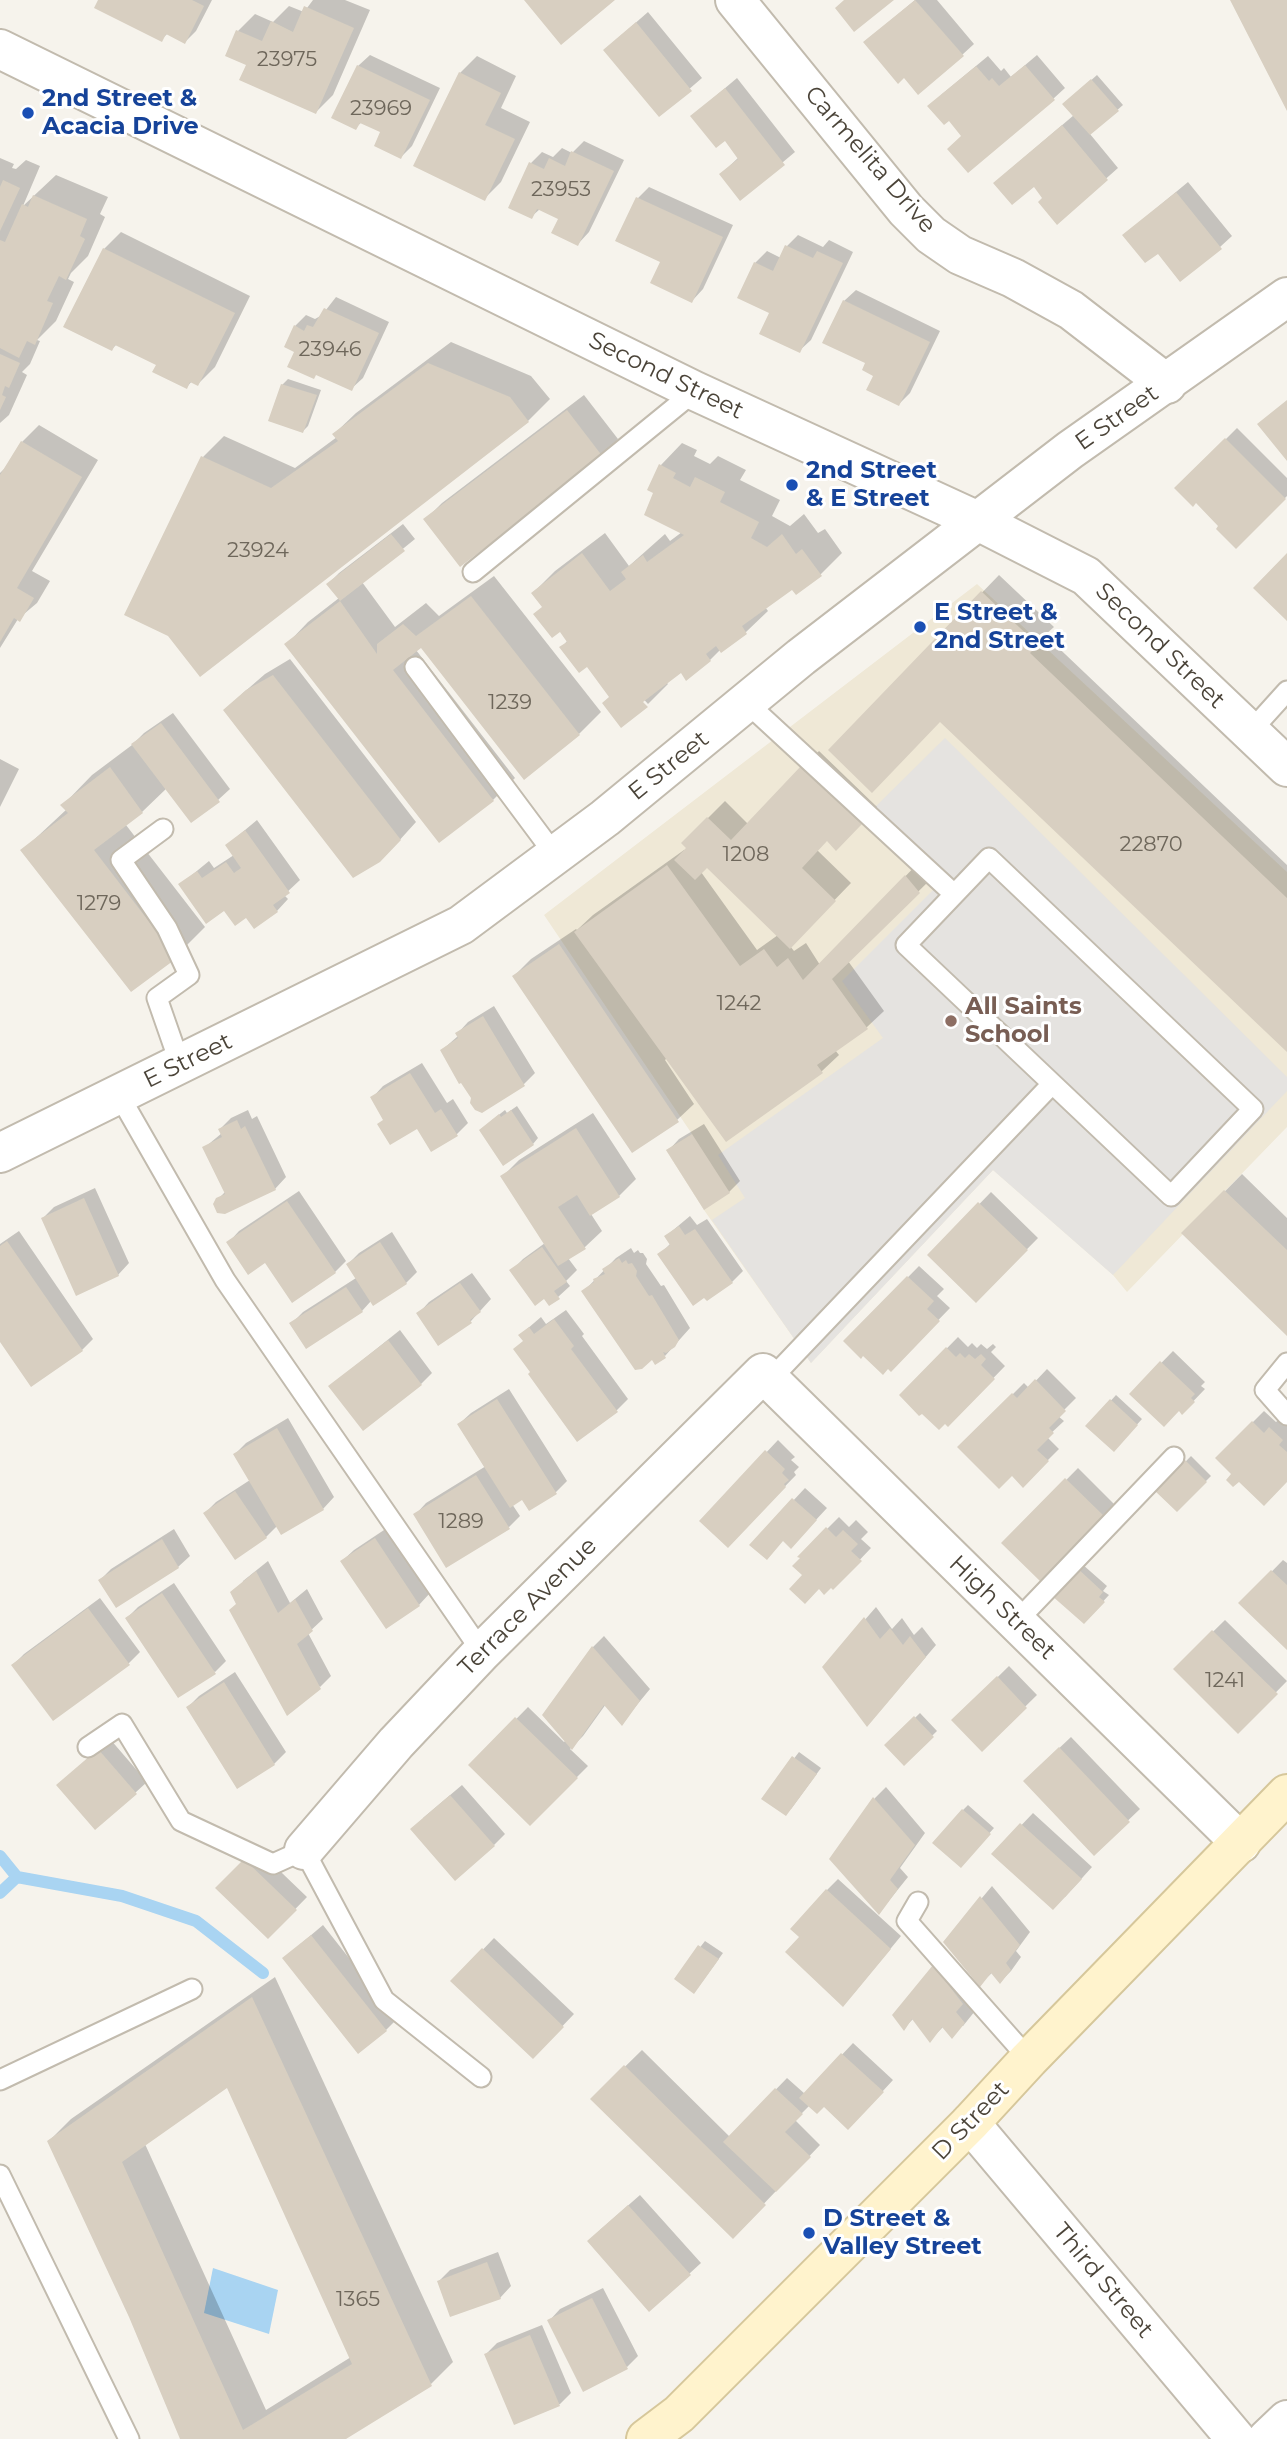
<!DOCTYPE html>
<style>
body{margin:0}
canvas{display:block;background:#f6f3ec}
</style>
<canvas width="1287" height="2439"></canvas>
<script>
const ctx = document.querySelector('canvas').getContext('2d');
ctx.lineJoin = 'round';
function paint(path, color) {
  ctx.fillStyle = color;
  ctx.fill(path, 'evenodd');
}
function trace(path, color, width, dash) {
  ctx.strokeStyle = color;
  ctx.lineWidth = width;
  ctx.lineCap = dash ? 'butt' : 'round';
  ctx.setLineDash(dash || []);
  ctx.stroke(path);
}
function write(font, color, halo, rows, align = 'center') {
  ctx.font = font + ' Montserrat,sans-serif';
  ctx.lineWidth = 6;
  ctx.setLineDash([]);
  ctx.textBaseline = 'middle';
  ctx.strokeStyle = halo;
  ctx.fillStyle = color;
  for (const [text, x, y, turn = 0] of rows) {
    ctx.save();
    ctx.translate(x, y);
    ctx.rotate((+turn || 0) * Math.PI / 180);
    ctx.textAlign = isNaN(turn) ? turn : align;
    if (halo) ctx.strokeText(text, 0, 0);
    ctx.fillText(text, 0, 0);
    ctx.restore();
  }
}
const education = new Path2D(`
 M977,584l310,288v255l-160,165 -14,-17 -120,-105 -182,193 -107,-153 -38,-60 26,-16 -148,-219z`);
const parking = new Path2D(`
 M945,738l342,339v14l-174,184 -120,-105 -182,193 -99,-143 33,-22 -27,-43 165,-117 -41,-57 93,-93 -71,-70z`);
const water = new Path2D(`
 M213,2268l65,22 -9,44 -65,-21z`);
const shadow = new Path2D(`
 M100,0h112l-16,31 -11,11 -17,-9 -7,7z
 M313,0h32l25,10 -37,85 -17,17 -68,-48 -10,-33 17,-17 18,8 16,-16 15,6z
 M915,0h22l37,44 -12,11 -58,20 -39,-33z
 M648,12l54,66 -43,37 -42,-76z
 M370,55l70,33 -28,58 -11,11 -19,-25 -20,-10 -7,6 3,-62z
 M1037,55l28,33 -12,11 -90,36 -14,-17 -8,-23 47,-39 13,15 3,-3 7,9z
 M477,56l39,20 -15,32 29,14 -29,60 -17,17 -24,-126z
 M1097,75l26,30 -33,29 28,34 -61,54 -13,-24 -10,-13 -27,-13 67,-57 -4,-16z
 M737,78l58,74 -55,46 -19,-24 18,-17 -14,-18 -33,-23z
 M584,141l40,19 -35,72 -11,12 -18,-25 -20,-10 -9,8v-54l11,-11 11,5 9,-9 10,5z
 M0,158l14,6 -2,4 4,1 10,-9 14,6 -17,40 33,-31 52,22 -8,17 5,3 -17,39 -17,17 -3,6 6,3 -18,39 -19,19 3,1 -10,23 -8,8 5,3 -18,40 -9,8z
 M1188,182l44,54 -12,11 -62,4 -34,-16z
 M649,187l84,38 -30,64 -11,12 -30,-40 -44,-21 20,-42z
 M121,232l129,64 -35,71 -17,17 -6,-3 -5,6 -29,-23 -41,-20 -5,5 -8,-100z
 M798,235l25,12 6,-7 24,12 -42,88 -12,11 -28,-39 -16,-49 12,-12 14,7 6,-12z
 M856,290l84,41 -30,62 -11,11 -32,-42 -23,-61z
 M336,297l53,25 -26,56 -12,11 -55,-38 -1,-25 11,-11 9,4 7,-4z
 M451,342l80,34 19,23 -22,22 -359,213 34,-177 21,-21 71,32 42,-31 -3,-3 22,-21z
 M288,379l33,11 -13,36 -5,5 -21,-46z
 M584,395l34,44 -16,17 -176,63 16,-16z
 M39,425l59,35 -66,111 18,10 -13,22 -19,16 -18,29v-175l8,-8 14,-23z
 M1237,428l50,50v18l-51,51 -15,-21 -25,-25 -19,-13z
 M682,443l15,7 -3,6 16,8 8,-8 28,14 -6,10 40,20 -8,16 18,10 14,-12 14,19 7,-4 17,24 -22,22 -27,13 -28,19 3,4 -22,21 -25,17 -11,11 -29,11 -15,11 2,2 -20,20 -9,-10 -28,2 -24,-31 -26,-17 7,-8 -35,-47 22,-22 50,-38 24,33 36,-32 5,7 12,-9 -26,-40 -6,-2 11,-25z
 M403,524l12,15 -53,43 33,45 31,-24 13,13 55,-40 107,136 -22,22 -157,-89 -6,5 99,128 -22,22 -206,-156 21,-22 31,-24 -11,-14 11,-11z
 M999,575l55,52 -9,8 242,230v185l-347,-330 -110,30z
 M290,659l126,163 -19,21 -155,-149 23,-20z
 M173,713l57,76 -12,11 -51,-12 -25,24 -16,13 79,102 -30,30 -152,-107 44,-41 -4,-4 29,-30 40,-30 12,-12z
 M819,751l58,56 -40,41 -9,-9 -11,11 34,33 -61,63 4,5 12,-8 14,22 102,-106 13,16 -87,86 36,50 -17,16 -32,23 4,5 -17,16 -96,69 -59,-82 -2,2 29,44 -17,16 -163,-144 17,-17 45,-30 1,1 16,-15 91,-65 1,1 4,-3 -6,-5 42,-42 23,23zM707,866l71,69 -21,15 -56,-78z
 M0,759l19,10 -19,38z
 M257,820l43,60 -16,15 4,4 -11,12 -31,4 -21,-6 -44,-25 28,-23 5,7 20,-13 -7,-10z
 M494,1006l41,67 -11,11 -42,27 -40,-61 16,-14 -1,-2 11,-12z
 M422,1063l25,40 6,-4 15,24 -12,12 -71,-16 -13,-21 11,-12z
 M517,1106l21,32 -5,6 -42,-23 14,-11 2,3z
 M248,1110l4,9 5,-3 29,61 -11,12 -57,10 7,-7 -21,-44 18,-15 -2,-4 11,-11z
 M593,1113l43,66 -17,17 -28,18 11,17 -17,16 -17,11 9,12 -11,11 4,5 -12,11 -46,-27 11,-11 22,-16 -43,-66 17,-17z
 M704,1124l36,57 -11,11 -61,-41 11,-12z
 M1242,1174l45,44v114l-103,-99z
 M95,1188l34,75 -11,12 -75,-57 11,-11z
 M299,1191l47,70 -11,11 -70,-11 -37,-18 11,-12z
 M991,1192l47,46 -62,63 -46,-46z
 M690,1216l7,9 10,-6 36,52 -11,11 -72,-28 11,-11 -5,-7z
 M19,1231l74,108 -11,11 -82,-11v-95z
 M392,1232l25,40 -11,11 -35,18 -9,10 -71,13 12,-12 53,-34 -8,-14 11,-11z
 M631,1248l3,5 4,-3 2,3h3l4,6 -1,5 15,22 3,-1 26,43 -25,28 -81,-65 32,-33z
 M919,1266l25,23 -7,7 13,12 -59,61 -46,-28z
 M472,1273l19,26 -20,22 -53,-7 11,-12z
 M566,1310l18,24 -2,2 46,63 -11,11 -39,29 -58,-104 21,-18 5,7z
 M400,1330l32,43 -11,11 -91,2z
 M958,1337l10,10 4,-4 5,5 4,-4 6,5 6,-5 3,3 -5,5 14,14 -57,59 -47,-30z
 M1173,1351l32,31 -4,4 4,3 -23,24 -3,-4 -48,-15z
 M1047,1369l29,29 -18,18 6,5 -17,16 12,12 -36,36 -11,-11 -52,-27 64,-64 5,5z
 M509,1389l58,92 -11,11 -33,6 -11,6 8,12 -11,11 -94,-12 11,-12 60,-37 -27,-42 12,-11z
 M1116,1395l26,24 -28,31 -26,-24z
 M1264,1411l12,11 6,-5 5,6v57l-53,-6 -17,-16z
 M288,1418l46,79 -11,12 -46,17 -11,11 -61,-24 11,-11 34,-22 -15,-26 11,-11z
 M778,1440l17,17 -4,3 8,7 -5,5 2,3 -68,70 -26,-24z
 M1191,1456l20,20 -34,34 -20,-19z
 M1078,1468l36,36 -73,75 -37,-36z
 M805,1488l22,20 -25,27 -50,10z
 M839,1517l10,10 7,-7 12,12 -7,7 10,9 -38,40 -29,-13 -4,-19z
 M387,1528l43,65 -11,12 -77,-44 12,-11z
 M174,1529l16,27 -12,11 -62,39 -16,-26 11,-11z
 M1283,1560l4,3v85l-46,-45z
 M268,1561l22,42 17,-14 16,30 -15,14 23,43 -11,11 -82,-83 5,-23z
 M1082,1564l25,22 -4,5 6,4 -25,27 -31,-27z
 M174,1583l52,78 -11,11 -88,-54 11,-11z
 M100,1598l40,54 -11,11 -76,56 -40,-54 11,-11z
 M876,1607l16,22 10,-11 12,17 8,-8 14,18 -58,68 -54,-46z
 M1225,1620l62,61 -49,50 -63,-62z
 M604,1636l46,53 -28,34 -16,-19 -23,32 -13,13 18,17 -58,58 -59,-59 57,-58 36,35 2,-2 27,-93z
 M1009,1666l28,29 -55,54 -28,-29z
 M235,1672l51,80 -12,12 -37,22 -49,-79 11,-11z
 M920,1713l17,18 -33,32 -17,-18z
 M1071,1737l69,72 -46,44 -57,-84z
 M110,1739l37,43 -12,11 -76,-8z
 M799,1752l22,16 -30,41 -27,-11z
 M462,1785l43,49 -11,11 -71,-27z
 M886,1787l39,46 -25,35 8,9 -29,36 -48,-54 44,-61z
 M968,1805l26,23 -34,38 3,-56z
 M1033,1813l59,54 -27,30 -71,-43z
 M257,1849l50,48 -39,40 -50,-49z
 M838,1879l63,57 -47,57 -53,-57 26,-46z
 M992,1886l38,46 -14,19 5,6 -10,14 -11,11 -7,-10 -13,12 -35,-42z
 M323,1925l74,94 -11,11 -102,-72z
 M494,1938l80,76 -41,43 -80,-76z
 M705,1941l18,12 -24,33 -23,-8z
 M935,1967l40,44 -12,15h-19l-14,14 -16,-22 -10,10 -10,-13z
 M275,1977l178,385 -22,22 -88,55h-162l-51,-122 -81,-176 22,-22zM228,2086l123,271 -85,53 -121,-266z
 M853,2043l40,37 -33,36 -36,-11h-14l-15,15 25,25 -87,91 -141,-137 50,-49 88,87 57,-59 18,16z
 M640,2195l61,68 -12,11 -89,-44z
 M498,2252l13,34 -11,12 -61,-17 11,-11z
 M603,2288l35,68 -11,11 -78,-46 11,-12z
 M542,2325l29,68 -11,11 -45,19 -29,-69 11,-11z`);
const stream = new Path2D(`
 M0,1856l17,21
 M0,1893l17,-16 105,19 74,25 67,52`);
const building = new Path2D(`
 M98,0h94l12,6 -19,38 -19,-10 -4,8 -68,-34z
 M524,0h91l-54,45z
 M844,0h50l-40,32 -19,-24z
 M915,0l49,56 -46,39 -14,-17 -6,6 -35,-42z
 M1230,0h57v111z
 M304,6l50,22 -38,86 -77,-34 7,-15 -21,-9 11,-26 26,11 9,-20 22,11z
 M636,22l56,69 -33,26 -56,-67z
 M357,65l73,35 -29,59 -27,-13 6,-14 -20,-9 -4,7 -25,-12z
 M1025,65l30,35 -87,73 -21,-24 14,-13 -12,-15 -5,4 -17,-19 49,-40 13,15 3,-3 7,8z
 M459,72l42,21 -16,32 30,14 -30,62 -72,-35z
 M1091,79l28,32 -29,24 -28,-31z
 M725,88l60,77 -45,36 -21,-27 19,-15 -13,-18 -9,7 -26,-32z
 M1062,125l46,55 -51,45 -19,-23 4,-4 -8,-11 -22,18 -19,-22z
 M571,151l43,20 -36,75 -27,-13 7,-14 -21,-10 -5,10 -24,-11 21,-46 15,7 5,-11 16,8z
 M3,180l17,8 -20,43v-44z
 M1176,192l46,57 -42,33 -22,-28 -13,9 -23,-28z
 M33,195l54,24 -7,17 5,3 -19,41 -7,-4 -12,25 6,2 -18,42 -8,-4 -8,17 -19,-10v-108l5,2 17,-38 6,3z
 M636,197l87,40 -31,66 -42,-20 10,-21 -45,-21z
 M785,245l28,13 4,-7 26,12 -43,90 -41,-19 10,-21 -32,-15 17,-36 19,9z
 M103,248l132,65 -37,73 -8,-4 -3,7 -35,-17 4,-7 -41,-20 -3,6 -49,-24z
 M843,300l87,42 -31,64 -33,-16 7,-14 -11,-6 3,-7 -43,-20z
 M324,308l55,25 -27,58 -36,-16 -2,4 -27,-12 7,-15 -10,-5 10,-22 10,6 3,-6 6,2z
 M0,354l20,9 -11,25 -4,-2 -3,9 4,2 -6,13z
 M428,363l82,34 19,25 -329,255 -32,-41 -44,-21 77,-159 70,32 67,-47 -6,-7z
 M281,384l36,11 -14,38 -35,-12z
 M1287,400v61l-30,-37z
 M567,410l36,47 -143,110 -37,-48z
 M1225,438l61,61 -50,50 -20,-20 2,-3 -22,-23 -3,4 -19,-19z
 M21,441l61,36 -65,111 17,10 -14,24 -6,-4 -14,24v-167z
 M659,464l17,9 -3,5 17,9 5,-10 30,15 -5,10 39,20 -8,16 16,9 15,-13 14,20 6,-5 20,27 -26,19 -4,-5 -50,36 5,8 -26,19 -5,-7 -10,8 5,7 -25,20 -5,-8 -38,29 5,5 -27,21 -19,-25 7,-6 -22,-30 -8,6 -20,-26 8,-5 -7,-10 -8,6 -19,-24 9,-7 -11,-14 51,-40 28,38 16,-12 -5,-7 22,-17 4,7 37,-27 -40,-20 9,-22 -6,-3z
 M391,534l14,17 -65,50 -14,-17z
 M1287,553v68l-34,-33z
 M981,591l57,54 -8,8 257,245v154l-347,-330 -68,71 -44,-43z
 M471,596l109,139 -56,45 -103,-132 -28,22 101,131 -55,42 -155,-199 56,-43 37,53v-10l26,-20 13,12z
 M273,675l128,165 -21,22 -27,16 -130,-168 23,-20z
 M161,723l59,79 -29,21 -60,-79z
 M801,766l61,58 -26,27 -9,-10 -25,27 34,33 -46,48 -83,-81 -12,12 -21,-20 12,-12 -5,-5 26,-26 24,23z
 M110,767l33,46 -49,37 83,108 -46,34 -111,-142 48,-37 -8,-8z
 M245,830l45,63 -17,12 5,7 -24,17 -8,-11 -11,8 -11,-15 -18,13 -28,-40 19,-13 5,7 24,-16 8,11 7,-5 -16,-23z
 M667,865l73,101 24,-17 13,18 11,-9 15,22 102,-105 15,18 -88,86 36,50 -51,36 6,8 -97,69 -152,-210z
 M559,944l120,178 -47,31 -120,-177z
 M483,1016l42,70 -43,27 -7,-3 -5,-7 1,-5 -10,-15 -2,1 -19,-34 18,-12 -3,-5z
 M410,1073l25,40 6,-4 17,27 -27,16 -14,-23 -27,16 -13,-21 6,-4 -13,-23z
 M511,1110l23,35 -31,21 -24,-36 20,-16 2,3z
 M237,1120l4,9 4,-3 31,64 -51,24 -8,-1 -4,-9 3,-6 9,-4 -23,-47 20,-10 -4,-8z
 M576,1128l44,69 -30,19 -13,-21 -19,12 28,42 -28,17 -58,-90z
 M692,1134l38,59 -26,17 -38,-60z
 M1224,1190l63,60v86l-106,-103z
 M84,1198l35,78 -43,20 -35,-78z
 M287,1201l49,72 -44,30 -27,-40 -17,12 -22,-33z
 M978,1202l50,48 -52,53 -49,-48z
 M679,1226l6,9 10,-6 38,54 -26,18 -3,-3 -11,8 -36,-52 13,-9 -6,-9z
 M7,1241l76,110 -52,36 -31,-45v-96z
 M380,1242l27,42 -34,22 -27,-42z
 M542,1247l25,35 -13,9 6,8 -11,7 -5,-7 -9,7 -26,-36z
 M619,1258l3,5 4,-3 2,4 4,-1 5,8 -1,5 13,20 3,-1 27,45 -4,7 -9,6 -3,-1 3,6 -11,7 -3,-5 -10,9 -7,1 -54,-79 13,-9 -1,-3 12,-5 -3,-5z
 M907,1276l27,25 -7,8 13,12 -49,51 -3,-3 -5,6 -20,-19 -2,3 -18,-18z
 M460,1283l21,29 -11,8 2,3 -34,23 -22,-33z
 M346,1287l17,25 -57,37 -17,-26z
 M554,1319l20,27 -3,3 47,63 -41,30 -49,-68 2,-2 -17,-23 10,-8 -5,-6 11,-8 5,7z
 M388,1340l34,45 -59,46 -35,-45z
 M946,1347l10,10 4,-4 5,5 4,-4 6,5 6,-5 5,5 -5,6 14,14 -47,48 -3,-3 -6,6 -17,-16 -3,2 -20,-21z
 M1160,1361l35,33 -4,4 4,4 -13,13 -3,-4 -15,16 -35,-33z
 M1035,1379l31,32 -17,17 5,5 -17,17 12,11 -26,27 -11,-12 -13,13 -42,-42 55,-54 5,5z
 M497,1399l60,95 -28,17 -7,-11 -12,8 -53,-84z
 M1110,1399l28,26 -24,27 -29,-26z
 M1252,1421l12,12 5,-6 14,13 -4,5 8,7v30l-23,24 -25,-24 -6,5 -7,-7 5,-6 -16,-16z
 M277,1428l47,82 -43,25 -48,-81z
 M765,1450l20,19 -3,4 7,7 -5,4 2,3 -58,61 -29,-27z
 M1185,1460l22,22 -30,30 -22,-21z
 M476,1475l34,54 -64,39 -33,-54z
 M1065,1478l40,39 -64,65 -40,-39z
 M235,1491l32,47 -32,22 -32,-47z
 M792,1498l25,22 -26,29 -8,-8 -16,19 -18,-15z
 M826,1527l10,10 7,-7 15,14 -7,7 11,10 -29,29 -2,-2 -7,7 -5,-6 -14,15 -16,-15 13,-14 -10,-9 8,-8 -3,-1z
 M375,1538l45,68 -34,23 -46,-68z
 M162,1539l17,29 -63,40 -18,-28z
 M1076,1567l27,25 -4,5 6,5 -21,22 -33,-29z
 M1271,1570l16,15v65l-49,-47z
 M256,1571l22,42 17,-14 18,32 -16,13 24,45 -34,27 -58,-106 7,-6 -6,-12z
 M162,1593l54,81 -38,24 -53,-80z
 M88,1608l42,57 -77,56 -42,-56z
 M864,1617l16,22 10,-11 13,17 7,-9 16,21 -59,70 -45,-60z
 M1212,1630l66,64 -40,40 -65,-65z
 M592,1646l48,55 -18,25 -18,-21 -32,45 -30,-35z
 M997,1676l30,32 -45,44 -31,-32z
 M224,1682l51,83 -38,24 -51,-82z
 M914,1716l20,21 -30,29 -20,-21z
 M515,1717l63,61 -48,48 -62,-61z
 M1059,1747l71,75 -36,34 -71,-75z
 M98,1749l39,45 -42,36 -39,-45z
 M792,1756l25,18 -31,42 -25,-17z
 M450,1795l45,51 -40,35 -45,-52z
 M873,1797l42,48 -25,35 8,9 -19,26 -50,-56z
 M962,1809l29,25 -30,34 -29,-25z
 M1020,1823l62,56 -29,31 -62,-56z
 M244,1859l53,51 -29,29 -53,-51z
 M826,1889l65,60 -48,58 -58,-55 14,-15 -9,-8z
 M980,1896l40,49 -14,18 5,7 -11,14 -9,-11 -11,14 -37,-45z
 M311,1935l76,96 -29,23 -76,-96z
 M698,1945l21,14 -25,35 -20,-15z
 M482,1948l82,79 -31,32 -83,-78z
 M933,1965l30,39 -7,8 9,11 -13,16 -10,-12 -12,16 -18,-24 -8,12 -12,-16z
 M252,1997l180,389 -86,53h-166l-51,-122 -82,-176zM227,2088l125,276 -109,66 -121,-268z
 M841,2053l43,39 -36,38 -24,-23 -7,7 -18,-16z
 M624,2065l142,140 -33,34 -143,-140z
 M775,2088l28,26 -18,18 26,25 -35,35 -53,-50z
 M628,2205l63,70 -42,37 -62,-71z
 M487,2262l14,37 -51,18 -13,-36z
 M592,2298l36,71 -45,23 -36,-72z
 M530,2335l30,71 -46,19 -30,-71z`);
const service = new Path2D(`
 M473,572l222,-181
 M415,667l140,188
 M747,703l207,191
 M1250,732l37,-41
 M163,829l-42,31 46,68 22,47 -32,23 23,66
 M989,858l264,251 -82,87 -265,-251z
 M119,1095l106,185 257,372
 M1287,1363l-22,27 22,25
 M770,1380l282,-296
 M1016,1622l158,-165
 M88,1747l34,-23 59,97 92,43 31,-14 80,150 97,77
 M918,1902l-11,19 122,138
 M0,2080l192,-91
 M0,2175l129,264`);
const minor = new Path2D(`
 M735,0l171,210 25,25 29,20 53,23 58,32 96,74
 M304,1850l92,-107 86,-91 281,-279 478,470
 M970,2123l266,316
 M1267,2439l20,-19`);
const tertiary = new Path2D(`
 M0,49l695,342 283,130 108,55 201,191
 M0,1153l461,-228 144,-107 196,-161 269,-207 217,-153`);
const secondary = new Path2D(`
 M646,2439l33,-25 291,-291 59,-64 258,-265`);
const markers = [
 [28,113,7,"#1a4fb4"],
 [792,485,7,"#1a4fb4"],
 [920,627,7,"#1a4fb4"],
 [951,1021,7,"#8d6e63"],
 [809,2233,7,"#1a4fb4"]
];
const numberNames = [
 ["23975",287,60],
 ["23969",381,109],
 ["23953",561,190],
 ["23946",330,350],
 ["23924",258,551],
 ["1239",510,703],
 ["22870",1151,845],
 ["1208",746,855],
 ["1279",99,904],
 ["1242",739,1004],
 ["1289",461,1522],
 ["1241",1225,1681],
 ["1365",358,2300]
];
const transitNames = [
 ["2nd Street &",42,99],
 ["Acacia Drive",42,127],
 ["2nd Street",806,471],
 ["& E Street",806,499],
 ["E Street &",934,613],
 ["2nd Street",934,641],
 ["D Street &",823,2219],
 ["Valley Street",823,2247]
];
const streetNames = [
 ["Carmelita Drive",870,160,49],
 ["Second Street",666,376,26],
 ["E Street",1117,418,-35],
 ["Second Street",1160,646,44],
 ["E Street",669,766,-39],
 ["E Street",188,1061,-26],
 ["Terrace Avenue",528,1607,-45],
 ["High Street",1002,1608,44],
 ["D Street",971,2121,-46],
 ["Third Street",1103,2281,50]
];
const educationNames = [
 ["All Saints",965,1007],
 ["School",965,1035]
];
paint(education, '#efe8d6');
paint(parking, '#e5e3e0');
paint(water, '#a9d4f2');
paint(shadow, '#0003');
trace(stream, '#a9d4f2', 12);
paint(building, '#d8cfc1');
trace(service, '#c2bbae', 23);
trace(minor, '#c2bbae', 42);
trace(tertiary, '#c2bbae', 42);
trace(secondary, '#d6c79b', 42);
trace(service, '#fff', 19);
trace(minor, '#fff', 38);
trace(tertiary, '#fff', 38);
trace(secondary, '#fff3cd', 38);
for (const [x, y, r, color] of markers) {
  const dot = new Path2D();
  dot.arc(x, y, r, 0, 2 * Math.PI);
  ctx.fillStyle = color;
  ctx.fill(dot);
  trace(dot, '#fff', 2.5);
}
write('21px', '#6e675b', null, numberNames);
write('bold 24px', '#164399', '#fff', transitNames, 'left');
write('24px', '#4b4439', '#fff', streetNames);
write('bold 24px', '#785e54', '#fff', educationNames, 'left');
</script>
